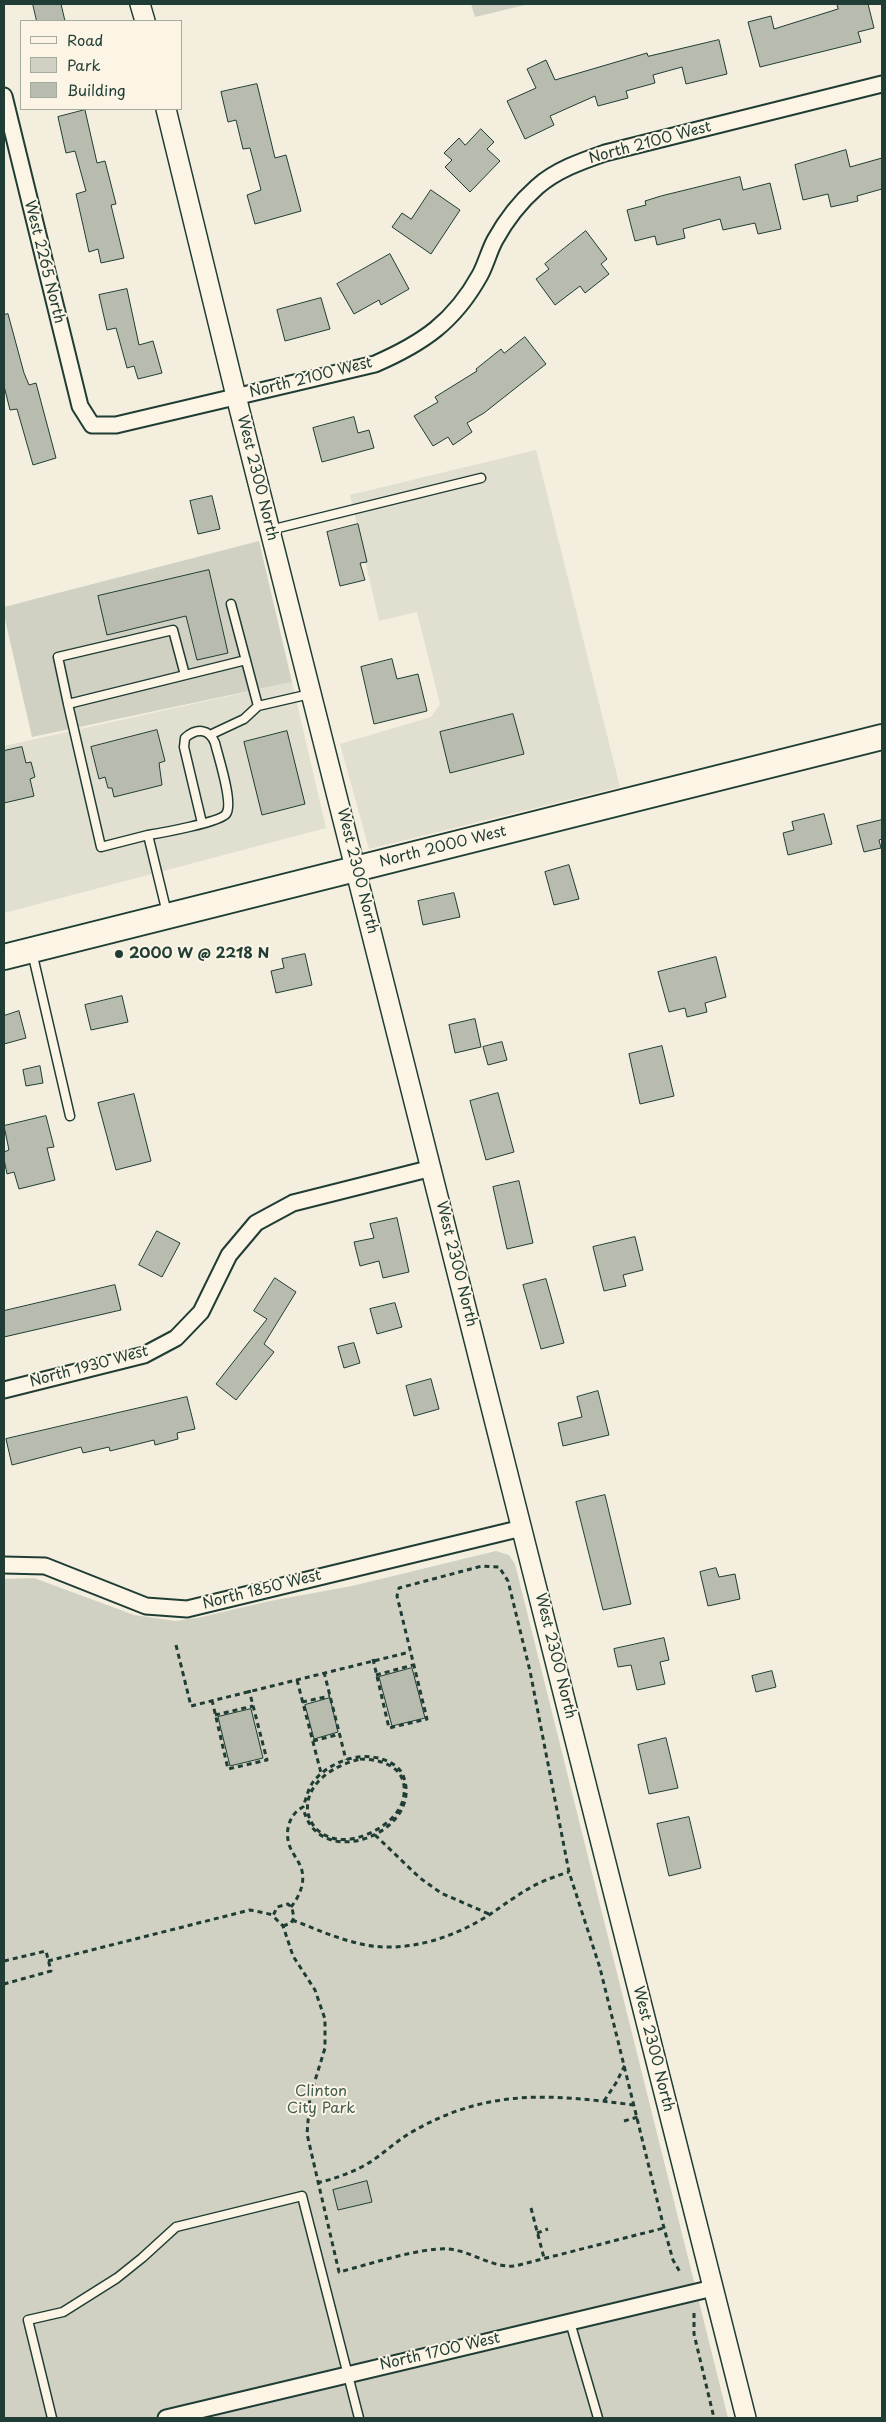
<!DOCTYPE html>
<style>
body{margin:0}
#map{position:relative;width:886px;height:2422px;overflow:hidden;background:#f3eede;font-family:"Playpen Sans",sans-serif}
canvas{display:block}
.frame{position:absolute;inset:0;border:5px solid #1f3d34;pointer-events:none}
.legend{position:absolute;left:20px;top:20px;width:162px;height:90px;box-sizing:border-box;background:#fcf5e5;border:1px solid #a4ab9e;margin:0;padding:6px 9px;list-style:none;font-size:15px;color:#1f3d34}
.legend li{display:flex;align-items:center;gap:10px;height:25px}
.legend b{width:25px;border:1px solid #a4ab9e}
</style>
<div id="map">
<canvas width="886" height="2422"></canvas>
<div class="frame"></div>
<ul class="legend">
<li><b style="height:6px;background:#fcf5e5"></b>Road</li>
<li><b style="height:14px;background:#d0d1c2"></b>Park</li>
<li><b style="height:14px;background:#b8bcae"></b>Building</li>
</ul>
</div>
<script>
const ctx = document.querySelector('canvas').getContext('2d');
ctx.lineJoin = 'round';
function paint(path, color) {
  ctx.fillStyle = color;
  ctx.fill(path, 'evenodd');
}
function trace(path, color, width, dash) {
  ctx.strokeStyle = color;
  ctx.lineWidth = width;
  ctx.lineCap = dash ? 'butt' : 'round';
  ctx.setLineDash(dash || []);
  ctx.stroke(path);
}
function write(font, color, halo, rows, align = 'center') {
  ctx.font = font + ' "Playpen Sans",sans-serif';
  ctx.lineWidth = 4;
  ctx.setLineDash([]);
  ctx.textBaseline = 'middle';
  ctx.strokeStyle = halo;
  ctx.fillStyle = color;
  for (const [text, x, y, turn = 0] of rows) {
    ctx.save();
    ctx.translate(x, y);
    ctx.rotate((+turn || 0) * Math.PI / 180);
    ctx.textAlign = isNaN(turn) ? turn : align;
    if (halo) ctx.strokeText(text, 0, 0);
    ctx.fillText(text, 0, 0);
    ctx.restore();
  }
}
const built = new Path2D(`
 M536,450l84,337 -251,62 -29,-105 91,-27 9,-13 -23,-92 -38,9 -29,-126z
 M292,682l34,146 -322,85v-167z`);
const green = new Path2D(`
 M471,4h58l-54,13z
 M259,541l33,141 -260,55 -28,-122v-8z
 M496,1551l13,4 6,9 213,854h-724v-839l30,-1 100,37 41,6 22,-3 73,-17 82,-15z`);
const building = new Path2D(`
 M33,4h28l4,17h-28z
 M837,4h31l6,24 -16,4 3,10 -101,25 -12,-45 23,-6 3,13 64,-20z
 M719,40l8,34 -41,10 -4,-17 -29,8 2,8 -29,8 2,7 -30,8 -3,-10 -45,20 4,9 -29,14 -18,-38 29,-13 -9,-19 19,-9 9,20 92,-27 1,3z
 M257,84l18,74 11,-3 15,56 -46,13 -8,-29 14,-5 -11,-42 -7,1 -7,-29 -8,2 -7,-30z
 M85,110l12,53 8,-2 11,43 -5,1 13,53 -23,5 -3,-14 -9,3 -13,-58 10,-3 -11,-40 -9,2 -8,-36z
 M481,129l13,13 -7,7 13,12 -30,31 -25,-25 7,-7 -8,-7 15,-15 6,7z
 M846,150l4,17 32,-9v31l-25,7 1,5 -27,6 -3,-13 -25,6 -8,-35z
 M740,177l3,13 27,-7 11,46 -23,5 -3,-11 -32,7 -3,-11 -37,10 2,9 -28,7 -2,-9 -20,5 -8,-31 19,-5 -1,-4 16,-5z
 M431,190l29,20 -29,44 -39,-27 10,-14 9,6z
 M586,231l21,28 -6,5 8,10 -24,19 -5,-7 -25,19 -19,-26 13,-10 -4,-5z
 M390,254l19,35 -28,16 -2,-5 -25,14 -17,-30z
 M127,289l12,56 14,-4 9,32 -24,6 -4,-13 -7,2 -11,-40 -9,2 -8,-35z
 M321,298l9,31 -45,12 -8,-31z
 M8,314l16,59 5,12 7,-2 20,75 -23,7 -16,-56 -7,1 -6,-24v-71z
 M525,337l21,27 -62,49 -17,10 5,9 -19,13 -5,-8 -15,9 -19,-30 24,-14 -3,-5 42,-26 -1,-2 25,-20 3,4z
 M354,417l4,16 11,-3 5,18 -52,14 -9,-34z
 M212,496l8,33 -22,5 -8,-33z
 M358,524l9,38 -7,1 5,17 -25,6 -13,-54z
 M209,570l19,83 -31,7 -11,-44 -79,19 -9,-39z
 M392,659l5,20 21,-5 9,37 -53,13 -13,-57z
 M513,714l11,40 -74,19 -10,-41z
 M157,730l8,31 -6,2 3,22 -48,12 -2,-9h-4l-3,-11 -6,2 -8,-32z
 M287,731l18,73 -43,11 -18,-73z
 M22,747l4,16 5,-1 4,15 -5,2 4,17 -30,7v-52z
 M824,814l8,30 -44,11 -5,-22 11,-3 -2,-8z
 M882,820v19l-3,1 2,8 -17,4 -7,-26z
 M569,865l10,34 -25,6 -9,-33z
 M454,893l6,24 -37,8 -5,-24z
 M305,954l7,31 -36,8 -5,-22 13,-3 -2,-9z
 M716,957l10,40 -21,6 2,9 -20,5 -2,-9 -16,4 -11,-40z
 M122,996l6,26 -37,8 -6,-25z
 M19,1011l7,27 -22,6v-28z
 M475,1019l6,28 -26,6 -6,-28z
 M502,1042l5,18 -19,5 -5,-18z
 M662,1046l12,50 -34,8 -11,-50z
 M40,1066l3,17 -17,3 -3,-16z
 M498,1093l16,59 -28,8 -16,-59z
 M134,1094l17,67 -35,9 -18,-67z
 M46,1116l8,31 -7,1 8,32 -36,9 -5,-17 -7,2 -3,-15v-7l5,-2 -5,-24z
 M519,1181l14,62 -26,6 -14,-62z
 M397,1218l12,54 -26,6 -4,-17 -19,5 -6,-24 20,-4 -4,-14z
 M157,1231l23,12 -18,34 -23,-12z
 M635,1237l8,33 -20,5 3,11 -22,5 -11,-44z
 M275,1278l21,14 -32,52 10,8 -38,48 -20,-16 51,-65 -13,-8z
 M546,1279l18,64 -23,6 -18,-64z
 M115,1285l6,25 -117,27v-26z
 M395,1303l7,24 -25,7 -7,-25z
 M354,1343l6,20 -16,5 -6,-21z
 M431,1379l8,30 -25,7 -8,-30z
 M598,1391l11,44 -46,11 -5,-23 24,-6 -5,-20z
 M187,1397l8,32 -18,4 1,6 -23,6 -1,-5 -44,11 -1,-4 -26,6 -2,-6 -69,18 -6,-26z
 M605,1495l26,109 -28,6 -27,-108z
 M716,1568l3,9 16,-3 5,25 -32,7 -8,-34z
 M664,1638l5,22 -9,2 5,22 -28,6 -6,-25 -13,2 -4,-18z
 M412,1668l13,50 -33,8 -13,-49z
 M772,1671l4,16 -20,5 -4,-16z
 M330,1698l8,34 -24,7 -9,-34z
 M251,1709l12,49 -33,8 -12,-49z
 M666,1738l12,50 -29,6 -11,-49z
 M689,1817l12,51 -32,8 -12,-52z
 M367,2181l5,21 -34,8 -5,-20z`);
const path = new Path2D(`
 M176,1645l15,61 219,-54
 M373,1659l16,69 38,-9 -30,-123 2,-8 83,-22 17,1 9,14 22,90 39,201 31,96 64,260 9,32 7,12
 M324,1672l22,88
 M376,1675l37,-10
 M297,1680l24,93
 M212,1700l16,69 39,-9 -18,-70
 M302,1702l28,-6
 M215,1715l38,-9
 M313,1741l27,-7
 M360,1759c22,0 47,8 44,35 -1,14 -12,26 -23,33 -70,45 -113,-44 -21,-68z
 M375,1835l45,43 21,15 48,21
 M291,1907c8,-10 14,-23 11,-36 -2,-9 -9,-16 -12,-24 -6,-15 -1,-33 13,-40 13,63 108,31 103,-20 -1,-7 -3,-15 -9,-20 -25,-20 -65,-9 -84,15 -5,7 -7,17 -10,25
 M292,1920c22,8 43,18 65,23 44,12 95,-4 132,-28 31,-21 43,-32 80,-43
 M283,1926l8,-3 3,-5 -2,-10 -4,-4 -11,3 -4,9 10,10 10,30 22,34 10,29v29l-15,49 -3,37 32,138c28,-7 82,-25 109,-23 24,2 43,19 67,17l149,-38
 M4,1961l42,-10 5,20 -47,13
 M48,1961l202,-51 24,5
 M604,2101l12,-18 9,-18
 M624,2121l14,-4
 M317,2183c17,-4 34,-10 50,-19 15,-9 28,-22 43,-31 77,-45 140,-39 224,-28
 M531,2208l13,50
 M537,2233l11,-4
 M694,2313v21l20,84`);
const service = new Path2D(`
 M270,530l211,-52
 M231,604l27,102 52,-12
 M68,704l-10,-47 115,-27 12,45
 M212,734l32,-15 14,-13
 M148,835c13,-2 73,-13 78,-21 8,-10 -8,-58 -11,-71 -6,-15 -19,-15 -30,-5l-1,9 18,76
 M167,913l-19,-78 -47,12 -33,-143 178,-44
 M32,952l38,164
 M570,2322l28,96
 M52,2418l-24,-98 35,-8 54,-34 25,-20 34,-31 126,-31 57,222`);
const minor = new Path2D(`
 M4,96l76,310 12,19h24l259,-61c48,-21 79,-42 105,-89 6,-11 9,-24 15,-35 11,-20 25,-38 42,-53 19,-17 45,-26 68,-34l277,-69
 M4,1390l140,-35 32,-17 25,-26 28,-57 27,-32 37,-20 139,-35
 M4,1565l41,1 101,40 41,3 335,-81
 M166,2418l547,-130`);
const tertiary = new Path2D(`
 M140,4l5,17
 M166,109l70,287 510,2022`);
const primary = new Path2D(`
 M4,957l878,-220`);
const markers = [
 [119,954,5,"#1f3d34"]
];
const streetNames = [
 ["North 2100 West",650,143,-15],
 ["West 2265 North",44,262,76],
 ["North 2100 West",311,378,-14],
 ["West 2300 North",257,478,76],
 ["North 2000 West",443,847,-14],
 ["West 2300 North",357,871,76],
 ["West 2300 North",456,1264,76],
 ["North 1930 West",89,1367,-15],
 ["North 1850 West",262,1590,-14],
 ["West 2300 North",555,1656,76],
 ["West 2300 North",653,2049,76],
 ["North 1700 West",440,2352,-13]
];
const poiNames = [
 ["2000 W @ 2218 N",129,954]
];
const parkNames = [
 ["Clinton",321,2092],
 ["City Park",321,2109]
];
paint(built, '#e1dfd0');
paint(green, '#d0d1c2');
paint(building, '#b8bcae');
trace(building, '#1f3d34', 1);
trace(service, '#1f3d34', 11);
trace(minor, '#1f3d34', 19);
trace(tertiary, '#1f3d34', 22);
trace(primary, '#1f3d34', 28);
trace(path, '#1f3d34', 3, [5, 4]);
trace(service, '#fcf5e5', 8);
trace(minor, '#fcf5e5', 15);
trace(tertiary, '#fcf5e5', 19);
trace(primary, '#fcf5e5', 24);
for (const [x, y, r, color] of markers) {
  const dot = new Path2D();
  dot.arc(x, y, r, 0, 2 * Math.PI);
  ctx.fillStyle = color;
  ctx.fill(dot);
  trace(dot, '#fcf5e5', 2);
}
write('15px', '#1f3d34', '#fcf5e5', streetNames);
write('bold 15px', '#1f3d34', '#fcf5e5', poiNames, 'left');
write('15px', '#425b50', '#fcf5e5', parkNames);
</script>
